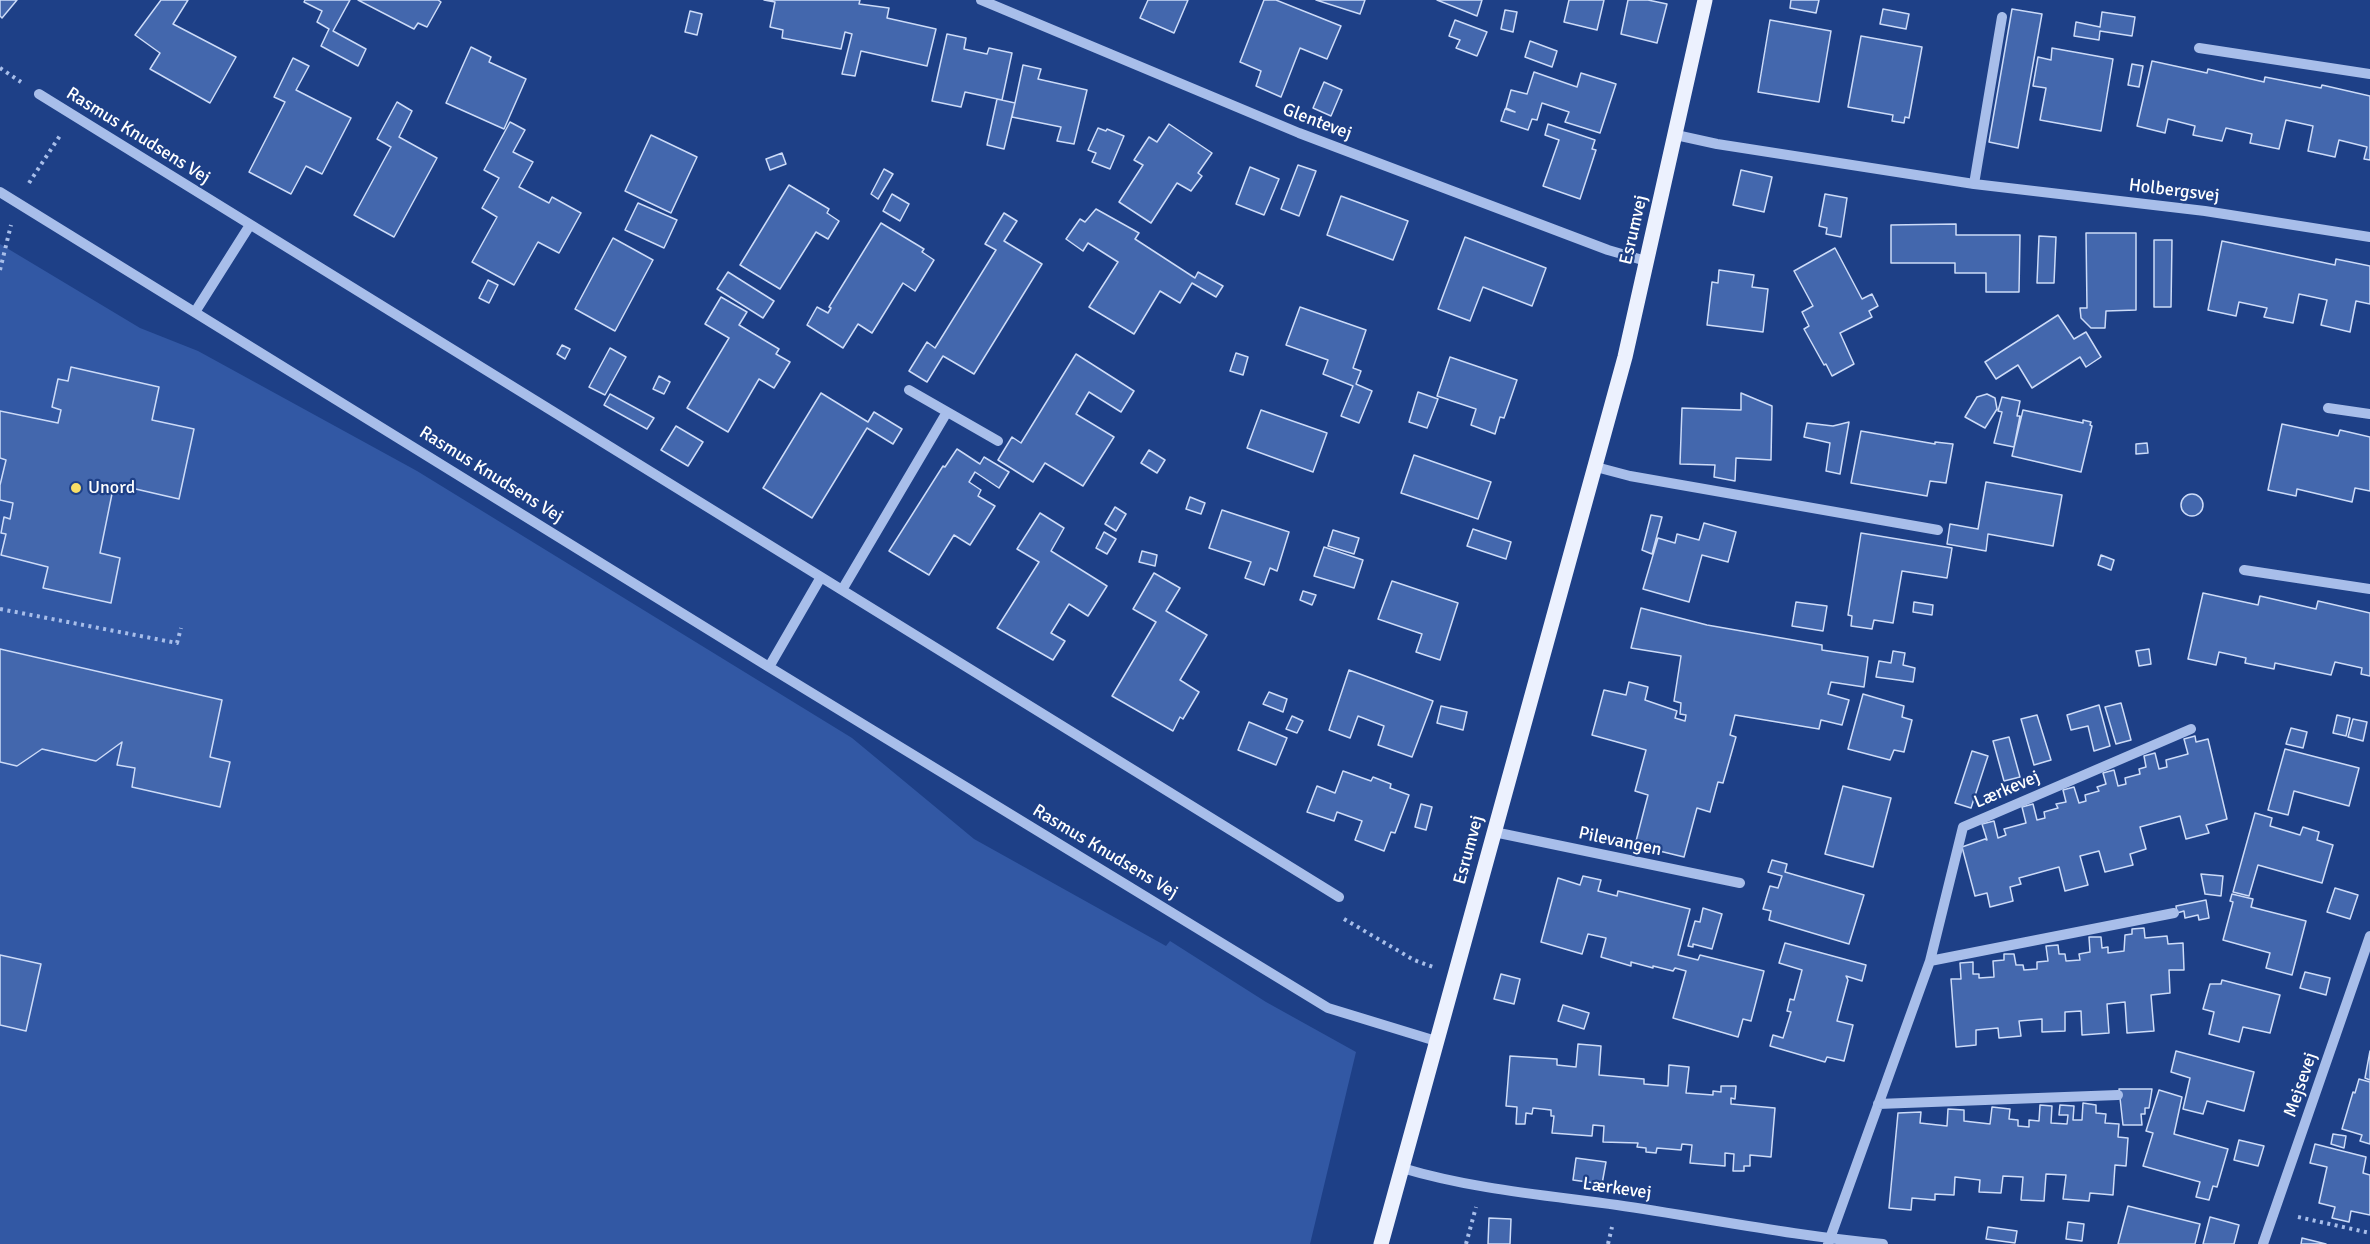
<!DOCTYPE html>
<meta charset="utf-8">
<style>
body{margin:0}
canvas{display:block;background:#1e4087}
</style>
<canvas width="2370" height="1244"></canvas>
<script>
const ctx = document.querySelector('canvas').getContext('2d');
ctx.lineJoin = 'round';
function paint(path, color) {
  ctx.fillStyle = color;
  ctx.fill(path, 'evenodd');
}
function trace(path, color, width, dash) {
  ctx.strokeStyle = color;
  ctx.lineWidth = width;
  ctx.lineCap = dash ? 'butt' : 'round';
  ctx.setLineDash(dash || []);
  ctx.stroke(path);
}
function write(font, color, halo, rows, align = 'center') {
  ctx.font = font + ' Signika,sans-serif';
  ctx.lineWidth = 4.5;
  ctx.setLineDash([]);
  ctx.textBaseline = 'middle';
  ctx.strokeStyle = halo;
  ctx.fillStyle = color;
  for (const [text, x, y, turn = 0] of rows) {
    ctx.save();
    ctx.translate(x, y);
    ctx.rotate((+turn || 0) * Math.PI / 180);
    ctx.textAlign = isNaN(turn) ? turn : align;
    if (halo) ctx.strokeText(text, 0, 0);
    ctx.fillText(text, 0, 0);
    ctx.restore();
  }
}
const green = new Path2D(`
 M0,244l140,84 58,23 219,120 435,267 122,101 192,107 4,-5 96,61 90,50 -46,192h-1310z`);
const building = new Path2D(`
 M0,0h17l-15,18 -2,-2z
 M161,0h27l-15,24 63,33 -26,46 -60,-34 10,-16 -25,-18z
 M305,0h45l-17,31 33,18 -8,17 -37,-20 8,-17 -12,-7 5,-11 -18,-9z
 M358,0h80l3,2 -14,25 -9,-4 -4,6z
 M764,0h96l-1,4 30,4 -2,10 49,11 -9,37 -66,-15 -6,25 -13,-2 10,-40 -7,-2 -4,17 -59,-11 1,-8 -13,-3 5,-25z
 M1148,0h40l-14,33 -34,-15z
 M1264,0h12l65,26 -14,33 -27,-11 -19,49 -25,-11 5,-15 -21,-9z
 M1316,0h49l-5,14z
 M1437,0h45l-5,16z
 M1569,0h35l-7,30 -33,-8z
 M1628,0h20l19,4 -10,39 -36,-9z
 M1791,0h28l-3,13 -26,-5z
 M1883,9l26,5 -3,15 -26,-5z
 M2012,9l30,5 -24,134 -29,-6z
 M1505,10l12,2 -4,20 -12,-3z
 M690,11l12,3 -5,21 -12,-3z
 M2102,12l33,5 -3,19 -32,-5 -1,9 -25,-4 2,-14 24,5z
 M1455,20l32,12 -10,24 -21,-8 4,-8 -11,-4z
 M1770,20l61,11 -12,71 -61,-10z
 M947,34l19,4 -2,11 23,5 2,-6 23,5 -10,47 -37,-8 -4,15 -29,-6z
 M1861,36l61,11 -13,71 -4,-1 -1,6 -12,-2 1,-6 -45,-8z
 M1530,41l27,10 -5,16 -27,-10z
 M471,47l20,10 -2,5 37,17 -22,50 -58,-26z
 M2052,48l61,11 -12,72 -61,-11 6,-32 -13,-2 5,-29 13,3z
 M293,58l16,8 -13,24 55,28 -29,56 -16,-8 -15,28 -42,-22 36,-70 -11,-5z
 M2152,61l55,12 1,-4 56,13 1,-5 56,11 1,-3 48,11v64l-6,-1 3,-12 -28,-7 -4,17 -27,-6 5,-25 -27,-6 -7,29 -29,-6 2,-9 -26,-6 -4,13 -29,-6 2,-9 -27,-7 -3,14 -28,-7z
 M2132,64l11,2 -4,21 -11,-2z
 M1023,65l18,4 -3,10 49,11 -13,54 -17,-3 4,-14 -49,-10z
 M1534,72l43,15 4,-14 35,11 -16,49 -35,-11 4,-10 -27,-9 -5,17 -5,-1 -4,11 -27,-9 4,-12 10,3 -9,-4 5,-18 16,4z
 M1324,82l18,8 -11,26 -18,-8z
 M997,99l18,4 -11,46 -17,-4z
 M397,102l15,9 -13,26 38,21 -43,79 -40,-22 37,-68 -14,-8z
 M510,122l15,8 -12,22 20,10 -14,25 30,16 3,-6 29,16 -22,40 -21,-11 -24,43 -42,-23 25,-45 -15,-9 17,-30 -15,-8z
 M1169,124l43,29 -14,20 4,3 -11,15 -14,-8 -26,40 -32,-21 24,-37 -9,-5 15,-23 8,5z
 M1548,124l47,16 -3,9 4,1 -16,49 -37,-13 16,-46 -14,-5z
 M1098,128l8,3 1,-2 17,7 -14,33 -18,-7 4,-9 -8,-3z
 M651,135l46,22 -26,56 -46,-22z
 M782,153l4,11 -16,6 -4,-11z
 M1298,165l18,6 -17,45 -18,-7z
 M1250,167l29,12 -15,36 -28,-11z
 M884,169l9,5 -15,25 -7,-5z
 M1741,170l31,7 -8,35 -31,-7z
 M789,185l40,24 -2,4 12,8 -11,18 -12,-7 -36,57 -40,-24z
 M892,194l17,10 -9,17 -17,-10z
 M1825,194l22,4 -6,39 -15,-3 1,-6 -8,-2z
 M1341,196l67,25 -15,39 -66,-25z
 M638,203l39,17 -13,28 -39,-18z
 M1096,209l43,24 -4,6 60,39 3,-6 25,14 -7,11 -24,-14 -12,20 -20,-12 -26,43 -45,-27 29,-45 -30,-19 -5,8 -17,-12 14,-20 5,3z
 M1004,213l13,8 -13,20 38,23 -68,110 -31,-18 -16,26 -18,-11 18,-29 8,6 61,-98 -11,-6z
 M881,223l43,26 -2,3 12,8 -19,31 -12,-8 -31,50 -14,-9 -15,24 -36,-23 10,-18 11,6 3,-5 -2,-1z
 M1956,224v11h64l-1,57h-33v-19h-31v-10h-64v-38z
 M2086,233h50v77l-30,1 -1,17h-14l-10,-10 -1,-10h7z
 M2039,236l17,1 -2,46h-17z
 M1465,237l81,31 -14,38 -49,-19 -13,34 -32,-12z
 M613,238l40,22 -38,71 -40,-22z
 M2154,240h18l-1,67h-17z
 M2222,241l113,24 1,-6 34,7v38l-14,-3 -6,31 -29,-7 6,-25 -28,-6 -6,29 -29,-6 3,-9 -28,-6 -3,14 -28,-6z
 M1835,248l27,51 10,-5 6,12 -9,5 3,6 -32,16 14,31 -22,12 -6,-12 -2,1 -20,-36 5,-3 -7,-14 11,-6 -19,-35z
 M1719,270l35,5 -2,12 16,2 -5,43 -56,-7 5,-43 6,1z
 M728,272l46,29 -11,17 -46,-29z
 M488,280l10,5 -9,18 -10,-5z
 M721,297l26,15 -8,13 40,24 -3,5 14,8 -16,26 -15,-9 -31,53 -41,-24 42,-70 -24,-14z
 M1300,307l66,23 -13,38 8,3 -5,13 16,7 -13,32 -18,-7 12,-30 -30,-12 5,-14 -42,-15z
 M2058,315l16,24 12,-7 15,25 -15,10 -6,-10 -48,31 -14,-23 -22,14 -11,-17z
 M562,345l8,4 -5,10 -8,-5z
 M610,348l16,9 -21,38 -16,-8z
 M1236,353l12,4 -5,18 -13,-4z
 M1076,354l58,37 -13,21 -32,-20 -13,22 38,23 -31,49 -38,-23 -12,19 -35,-22 14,-23 9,6z
 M1450,357l67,23 -13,38 -4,-1 -5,17 -24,-9 5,-16 -39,-13z
 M71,367l88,20 -7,33 42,9 -15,70 -65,-15 -14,69 20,5 -9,45 -68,-15 5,-21 -47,-12 5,-21 -5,-1 3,-16 6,2 3,-16 -13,-3v-15l6,-25 -6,-2v-47l58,12 3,-13 -9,-3 6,-28 10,2z
 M659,376l11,6 -6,12 -11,-5z
 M1418,392l20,7 -11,29 -18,-6z
 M821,393l47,29 6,-10 28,17 -9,15 -26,-16 -55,90 -49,-30z
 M1741,393l31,13 -1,54 -35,-2 -1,23 -21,-4 1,-12 -35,-1 2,-56 59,2z
 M610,394l44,24 -7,11 -43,-24z
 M1987,394l8,4 2,11 -12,19 -20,-11 12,-20z
 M2002,397l18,4 -3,15h3l-6,31 -20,-4 8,-31 -4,-1z
 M1261,410l66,23 -14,39 -66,-24z
 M2023,410l60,13v-3l8,2 -1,3 2,1 -11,46 -69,-16z
 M1849,422l-9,52 -14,-3 4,-28 -26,-6 3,-14 26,3z
 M2282,424l56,12 2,-6 30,7v54l-15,-3 -3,14 -55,-13 -1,7 -28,-6z
 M676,426l27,16 -15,24 -27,-16z
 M1861,431l74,13v-2l18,2 -7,39 -16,-2 -3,15 -76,-13z
 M2147,443l1,10 -12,1v-10z
 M957,449l23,15 4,-7 25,15 -10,16 -24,-16 -6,10 12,8 -3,6 17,10 -25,39 -16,-10 -25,40 -40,-24 54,-85 2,1z
 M1149,450l16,10 -8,13 -16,-10z
 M1414,455l77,27 -13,37 -77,-26z
 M1986,482l76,13 -9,51 -65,-12 -2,17 -39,-7 3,-20 28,5z
 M2181 505a11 11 0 1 1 22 0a11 11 0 1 1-22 0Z
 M1190,497l15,6 -4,11 -15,-5z
 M1115,507l11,7 -10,17 -11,-7z
 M1222,510l67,22 -12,39 -7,-3 -6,17 -19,-7 6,-16 -42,-14z
 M1040,513l24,15 -13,23 56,35 -19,30 -19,-12 -18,29 14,8 -12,19 -56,-32 42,-66 -22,-13z
 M1651,515l11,2 -10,37 -10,-4z
 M1704,523l32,9 -8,30 -26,-7 -13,47 -46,-13 15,-51 17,5 2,-9 22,6z
 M1473,529l38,13 -5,17 -39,-13z
 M1333,530l26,8 -5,16 -26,-8z
 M1104,532l12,7 -9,15 -11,-6z
 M1861,533l91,15 -5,30 -45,-7 -9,52 -19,-3 -2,9 -21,-3 1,-10 -4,-1z
 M1324,547l39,13 -9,28 -40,-12z
 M1142,551l15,4 -2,11 -16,-4z
 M2101,555l13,5 -3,10 -13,-5z
 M1154,573l26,15 -14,23 41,24 -27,45 19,12 -16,27 -3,-2 -7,14 -61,-35 44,-74 -23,-13z
 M1392,581l66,22 -18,57 -24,-8 6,-18 -44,-15z
 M1303,591l13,4 -4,10 -12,-5z
 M2203,593l55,12 2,-9 56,13 2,-8 52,12v63l-9,-2 1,-6 -27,-6 -4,13 -56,-12 -1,6 -29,-6 1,-5 -27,-6 -3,13 -28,-6z
 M1796,602l31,4 -4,25 -31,-5z
 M1914,602l19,3 -1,10 -19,-3z
 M1641,608l66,17 115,20v5l46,7 -4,30 -33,-5 -3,12 21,6 -7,25 -21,-5 -2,9 -84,-14 -5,20 6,2 -13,46 -5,-1 -8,30 -13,-4 -13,49 -49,-12 13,-50 -13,-4 11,-41 -54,-15 12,-45 22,5 3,-13 19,5 -3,13 32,11 -2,7 10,3 1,-6 -6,-1 1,-11 -7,-2 7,-45 -50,-8z
 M0,649l222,51 -12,57 20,5 -10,45 -88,-20 3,-19 -18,-3 5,-23 -26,19 -54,-12 -25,17 -17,-4z
 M2149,649l2,15 -12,2 -3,-15z
 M1893,651l12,2 -2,12 12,3 -2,14 -37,-5 3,-16 12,2z
 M1349,670l84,31 -21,56 -34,-12 6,-19 -26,-10 -8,22 -21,-8z
 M1269,692l18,7 -4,13 -20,-8z
 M1863,694l41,12 -2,11 10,3 -8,32 -10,-2 -4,10 -42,-11z
 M2121,703l10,37 -15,4 -11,-37z
 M2099,705l11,41 -16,5 -6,-25 -17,4 -4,-15z
 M1441,706l26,6 -4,18 -26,-7z
 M2037,715l14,45 -17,5 -13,-46z
 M2337,715l13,3 -4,18 -13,-3z
 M1292,716l11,5 -6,12 -11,-4z
 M2353,719l14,3 -4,19 -15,-4z
 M1249,722l38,16 -11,27 -38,-15z
 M2291,728l16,4 -4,16 -17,-4z
 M2195,736l1,6 12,-3 19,80 -21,6 3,8 -23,6 -6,-23 -40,11 6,22 -16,5 3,11 -28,7 -6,-21 -19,5 8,29 -23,6 -6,-24 -40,11 2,6 -11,3 3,14 -23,6 -3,-14 -12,3 -13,-49 23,-8 2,1 -5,-16 12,-3 4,17 8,-3 -2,-6 22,-6 -4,-16 11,-3 4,16 8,-2 -1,-6 14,-4 -2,-4 10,-2 -3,-12 11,-3 5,16 7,-2 -1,-6 14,-4 -2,-4 9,-3 -3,-11 11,-3 4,16 8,-2 -1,-6 15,-4 -1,-5 7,-2 -2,-11 11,-3 4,16 8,-2 -1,-7 22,-6 -4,-15z
 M2009,737l11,40 -16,4 -11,-40z
 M2285,749l74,19 -10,38 -55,-15 -6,24 -20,-5z
 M1972,751l16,5 -17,52 -16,-5z
 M1343,771l28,10 2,-4 18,7 -1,4 19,7 -14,38 -4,-1 -7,19 -29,-11 7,-19 -25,-9 -3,9 -27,-9 10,-26 18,7z
 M1843,786l48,12 -18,69 -48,-13z
 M1421,804l11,3 -6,23 -11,-3z
 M2255,813l17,5 -2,8 30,9 3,-8 16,5 -2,8 16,5 -11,38 -64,-18 -9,31 -16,-4z
 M1772,860l15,4 -2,8 79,23 -15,49 -80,-24 2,-9 -8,-2 7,-23 8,2 4,-12 -14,-4z
 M2201,874l22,2 -2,20 -16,-2z
 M1583,876l18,4 -3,11 19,5 1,-5 72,18 -12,46 20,5 2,-5 64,16 -13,50 -8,-2 -5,18 -65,-19 13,-47 -11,-3 -2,3 -20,-5v2l-22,-6v4l-30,-9 5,-19 -18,-4 -6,20 -41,-12 17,-64 22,7z
 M2335,888l23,7 -8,24 -23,-7z
 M2232,894l21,5 -2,8 55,14 -14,54 -26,-7 4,-15 -47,-13 10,-38 -3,-1z
 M2206,900l3,18 -10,2 -1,-5 -13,3 -1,-7 -7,2 -1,-7z
 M1703,908l19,6 -10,35 -19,-5v3l-5,-1 7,-25 5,1z
 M2144,928l1,10 22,-2 1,8 15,-1 1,27h-15l1,23 -19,2 3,36 -27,2 -2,-31 -18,2 2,29 -27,2 -1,-24 -16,1v19l-23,1v-13l-23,2 2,15 -22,2 -1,-10 -22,2v15l-20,2 -5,-68h10l-1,-16 13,-1v12h6v4l15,-1 -1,-16 11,-1v-6h10l2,11h7l1,5 13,-1v-7l11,-1 -2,-15 12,-1 1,9h6l1,7 14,-1 -1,-6 11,-2 -1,-15h12l1,11 6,-1v6l16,-2 1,-16 7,-1v-5z
 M1785,943l81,22 -4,16 -16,-5 2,4 -11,41 16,4 -9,36 -17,-4 -2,5 -55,-16 3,-11 10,3 8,-26 -4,-1 3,-12 4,1 8,-30 -23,-7z
 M0,955l41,9 -15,67 -26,-6z
 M2305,972l25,6 -4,17 -26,-7z
 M1501,974l19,5 -6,25 -20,-5z
 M2222,980l58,15 -10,38 -27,-6 -4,15 -30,-8 5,-22 -11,-3 7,-25h11z
 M1563,1005l26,8 -5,16 -26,-8z
 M1578,1044l23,2 -2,29 45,4v5l24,2 1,-21 20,2 -3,26 27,2v-4l8,1v-6h15l-1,13 -4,-1v6l44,4 -4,49 -21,-2v11h-6v5h-11l1,-17 -9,-1v13l-35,-3 2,-18 -10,-1 -1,6 -24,-2 -1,5 -10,-1v-4l-9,-1 1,-4 -35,-1 1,-16 -11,-1 -1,11 -40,-3 2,-17h-3v-6l-18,-2 -1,6 -6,-1 -1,11h-9l1,-17 -11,-1 4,-50 47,3v6l19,2z
 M2176,1051l78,21 -10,39 -37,-10 -4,13 -20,-5 7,-31 -19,-6z
 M2370,1051v29l-5,-2z
 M2359,1079l11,3v62l-10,-3 2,-6 -20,-6 11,-37 2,1z
 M2119,1089h33l-3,19h-4v6h-4l1,11h-19z
 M2159,1090l23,7 -8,37 54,15 -11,38 -4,-1 -4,14 -13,-3 4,-15 -57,-16 10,-33 -7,-2z
 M2083,1103l13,2v8l10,1 -1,9 14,1 -1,13 10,1 -2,28 -11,-1 -2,30 -23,-2 -1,8 -26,-2 3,-24 -20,-1 -2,27 -23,-1 2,-23 -20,-1 -2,17 -22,-1 1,-12 -25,-3 -1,18 -19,-1v6l-23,-2 -1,12 -22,-2 9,-95 23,-1 -1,11 27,3 1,-17 16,1v11l26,3 2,-17 18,2 -1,10 9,1v6l11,1v-7l10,1 1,-16 12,1 -1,17 16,1 1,-9h-9l1,-10 14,1 -1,14h9z
 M2333,1134l13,2 -2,12 -13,-4z
 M2239,1140l25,6 -6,20 -24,-6z
 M2315,1144l51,13 -3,16 7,2v40l-19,-4 -2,11 -17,-4 3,-11 -16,-4 8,-36 -17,-4z
 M1576,1158l30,4 -4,22 -29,-4z
 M2128,1206l72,18 -5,20h-77z
 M2210,1217l29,8 -5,19h-31z
 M1489,1218l22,1 -1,25h-22z
 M2068,1222l16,2 -2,17 -16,-2z
 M1988,1227l29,4 -2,12 -29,-4z
 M2302,1238l24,6h-25z`);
const path = new Path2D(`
 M0,68l21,14
 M29,183l32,-49
 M0,270l11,-45
 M0,609l177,34 4,-15
 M1344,919l70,41 19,7
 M2298,1217l72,16
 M1466,1244l10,-37
 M1608,1244l4,-17`);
const minor = new Path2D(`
 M981,0l318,133 309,117 38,11
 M2199,48l171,26
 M39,94l1300,803
 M1676,135l41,9 257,40 231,27 165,26
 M1974,184l28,-167
 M0,192l769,475 559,341 108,33
 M195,312l55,-87
 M909,390l89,51
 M2328,408l42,6
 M1596,467l34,9 308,54
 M2244,570l126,19
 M842,590l105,-178
 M769,667l52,-90
 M1494,832l246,51
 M1930,961l244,-48
 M1878,1104l240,-9
 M1402,1168c70,21 142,27 215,37 89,13 177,31 266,39
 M1828,1244l102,-283 33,-134 228,-98
 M2263,1244l107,-308`);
const major = new Path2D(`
 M1381,1244l244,-887 80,-357`);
const markers = [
 [76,488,6,"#f9df67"]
];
const streetNames = [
 ["Glentevej",1317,122,21],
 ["Rasmus Knudsens Vej",138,136,32],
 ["Holbergsvej",2174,191,7],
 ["Esrumvej",1634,230,-77],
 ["Rasmus Knudsens Vej",491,475,32],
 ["Lærkevej",2007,790,-23],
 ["Pilevangen",1620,842,12],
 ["Esrumvej",1469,850,-75],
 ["Rasmus Knudsens Vej",1105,852,31],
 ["Mejsevej",2301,1085,-71],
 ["Lærkevej",1617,1189,8]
];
const poiNames = [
 ["Unord",88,488]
];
paint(green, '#3258a4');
paint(building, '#4367ad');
trace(building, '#ccdbf8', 1.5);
trace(path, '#a8beea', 4, [3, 4.5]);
trace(minor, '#a8beea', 10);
trace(major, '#ecf1fe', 15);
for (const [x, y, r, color] of markers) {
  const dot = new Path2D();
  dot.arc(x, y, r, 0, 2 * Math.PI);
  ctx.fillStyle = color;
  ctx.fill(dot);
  trace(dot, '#1e4087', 2);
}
write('18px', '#fff', '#1e4087', streetNames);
write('18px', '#fff', '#1e4087', poiNames, 'left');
</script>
